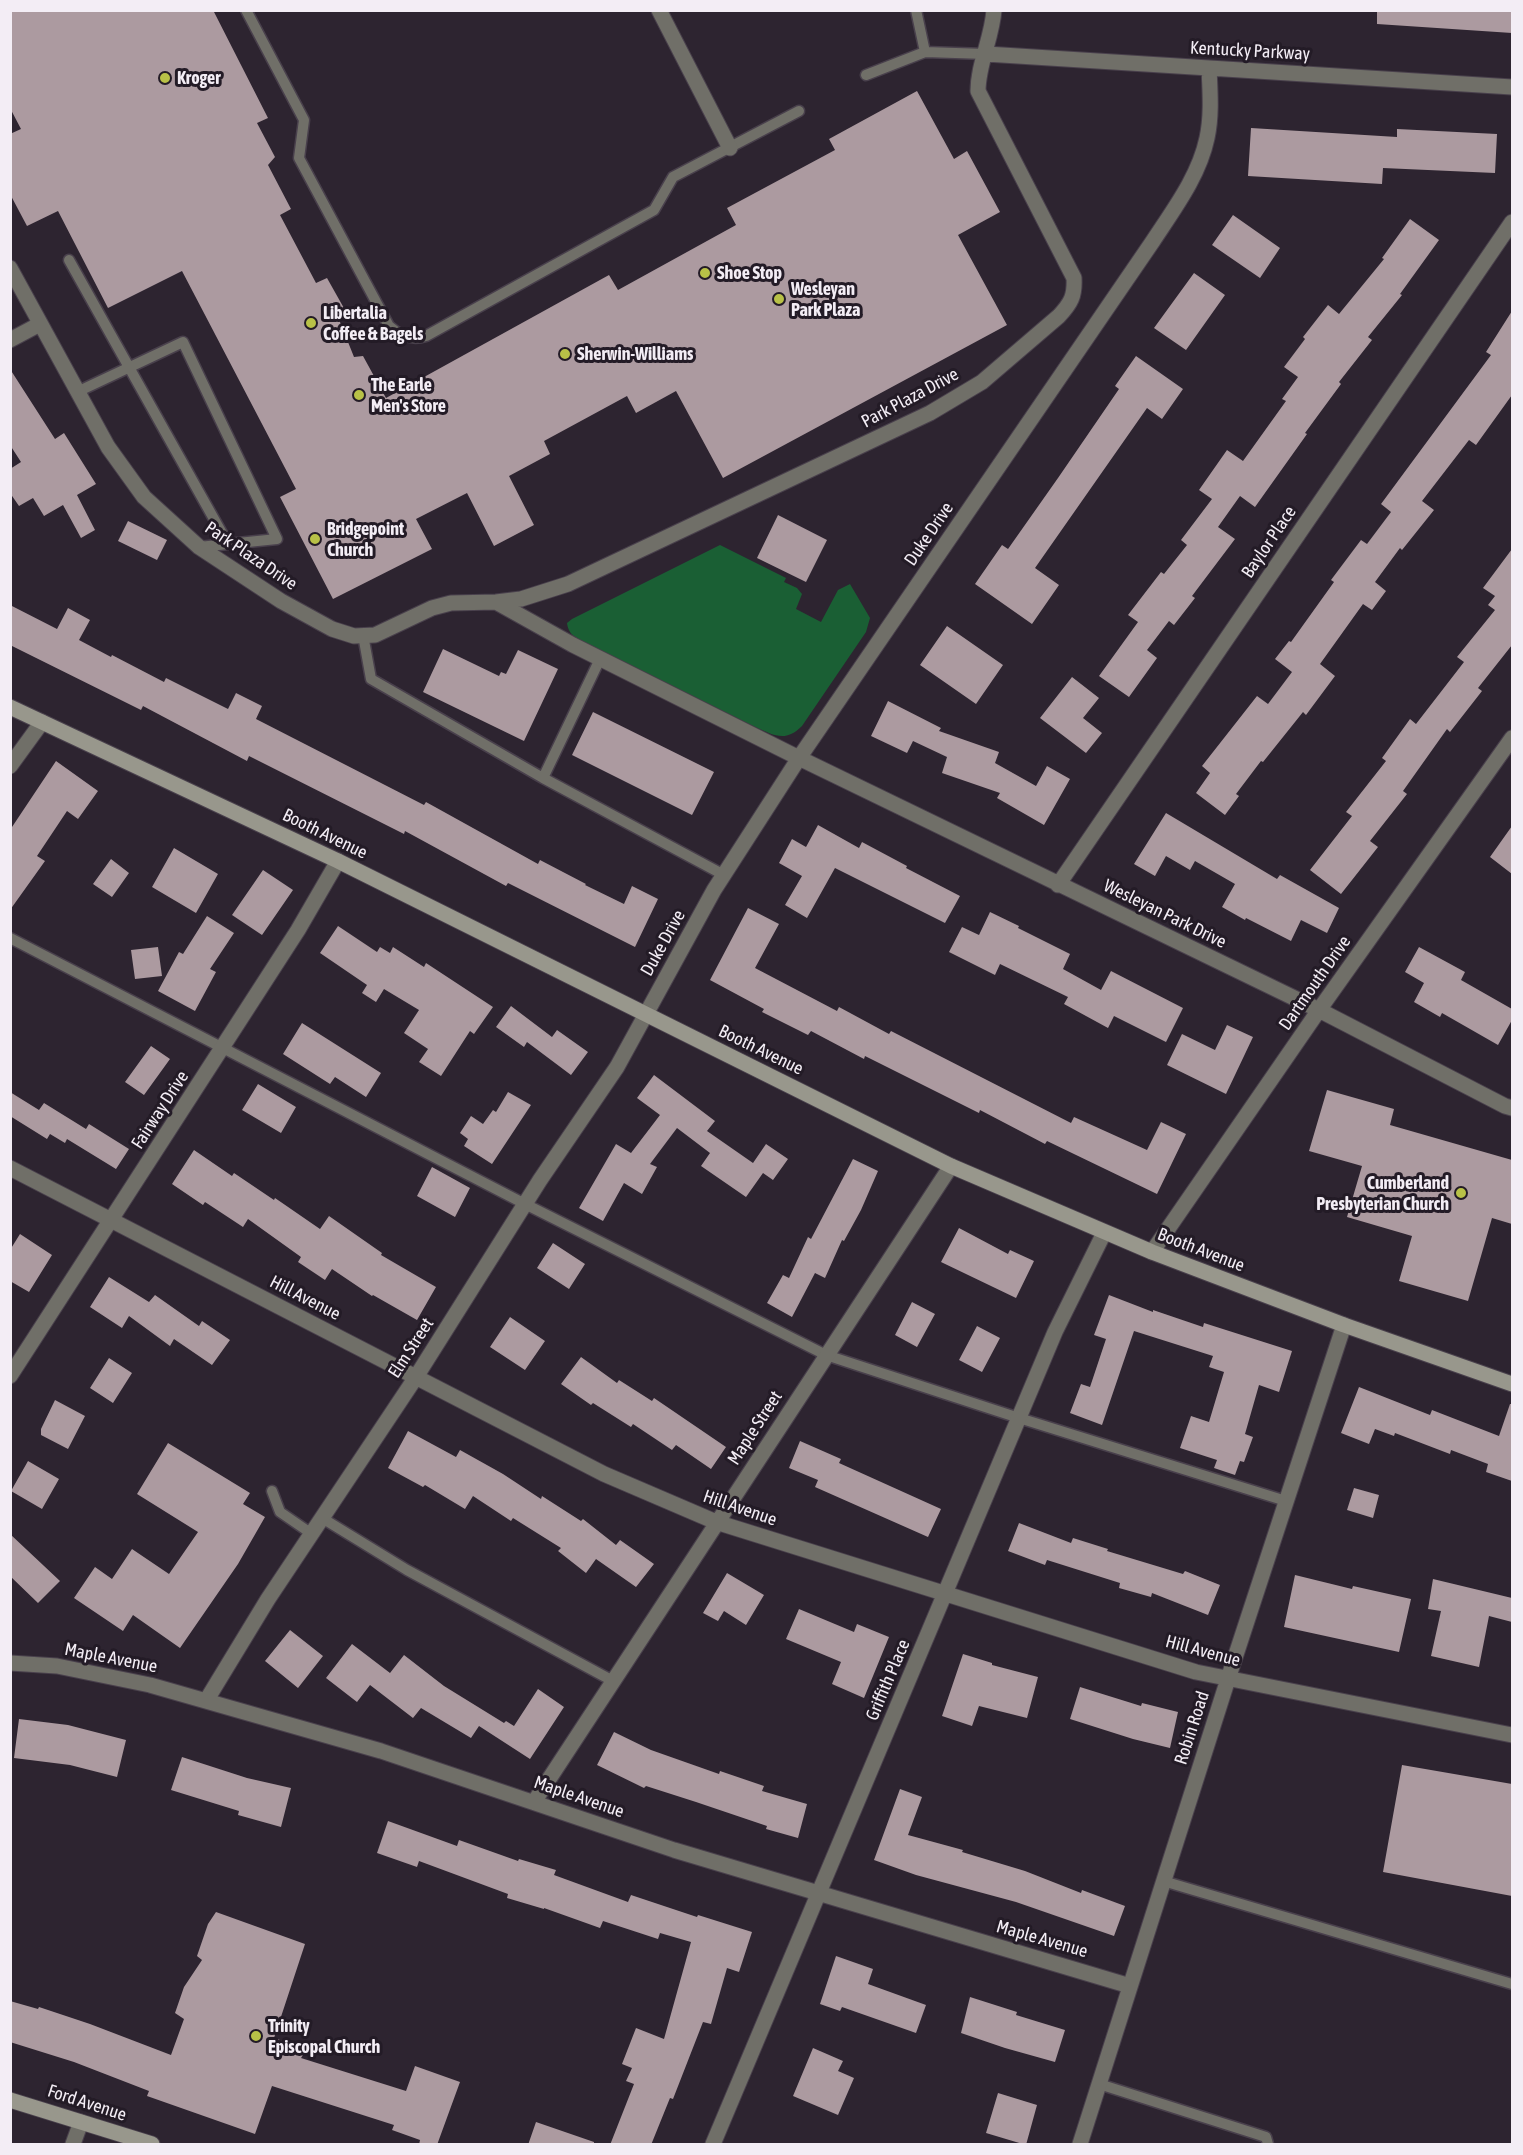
<!DOCTYPE html>
<style>
body{margin:0}
#map{position:relative;width:1523px;height:2155px;overflow:hidden;background:#2d2430;font-family:"Asap Condensed",sans-serif}
canvas{display:block}
.frame{position:absolute;inset:0;border:12px solid #f3edf5;pointer-events:none}
</style>
<div id="map">
<canvas width="1523" height="2155"></canvas>
<div class="frame"></div>
</div>
<script>
const ctx = document.querySelector('canvas').getContext('2d');
ctx.lineJoin = 'round';
function paint(path, color) {
  ctx.fillStyle = color;
  ctx.fill(path, 'evenodd');
}
function trace(path, color, width, dash) {
  ctx.strokeStyle = color;
  ctx.lineWidth = width;
  ctx.lineCap = dash ? 'butt' : 'round';
  ctx.setLineDash(dash || []);
  ctx.stroke(path);
}
function write(font, color, halo, rows, align = 'center') {
  ctx.font = font + ' "Asap Condensed",sans-serif';
  ctx.lineWidth = 6;
  ctx.setLineDash([]);
  ctx.textBaseline = 'middle';
  ctx.strokeStyle = halo;
  ctx.fillStyle = color;
  for (const [text, x, y, turn = 0] of rows) {
    ctx.save();
    ctx.translate(x, y);
    ctx.rotate((+turn || 0) * Math.PI / 180);
    ctx.textAlign = isNaN(turn) ? turn : align;
    if (halo) ctx.strokeText(text, 0, 0);
    ctx.fillText(text, 0, 0);
    ctx.restore();
  }
}
const green = new Path2D(`
 M720,545l66,33 -2,4 13,6 5,6 -6,15 25,13 17,-32 12,-6 20,34 -4,14 -64,94c-17,17 -28,9 -47,1l-179,-89c-6,-5 -8,-8 -9,-15l5,-4z`);
const building = new Path2D(`
 M10,10h203l55,108 -11,5 18,34 -7,8 23,44 -11,6 36,68 11,-5 18,32 -7,7 16,40 9,-1 23,42 223,-123 9,15 118,-65 -9,-17 108,-58 -6,-11 88,-48 37,68 13,-8 33,61 -42,23 49,90 -284,153 -47,-87 -40,22 -9,-17 -83,45 6,13 -41,22 25,49 -40,21 -27,-53 -51,26 16,30 -99,50 -53,-102 16,-8 -114,-218 -74,37 -50,-97 -31,15 -17,-32v-60l11,-5 -11,-21z
 M1377,10h135v23l-135,-9z
 M1251,128l146,9v-8l100,5 -2,39 -112,-5 -1,16 -134,-8z
 M1233,215l47,33 -20,30 -48,-33z
 M1410,219l29,21 -39,54 2,1 -34,42 4,3 -33,42 2,2 -36,49 2,1 -52,73 -15,-11 -22,31 17,12 -43,57 3,2 -21,27 -5,-4 -22,29 10,8 -28,39 -30,-21 39,-54 -10,-7 33,-43 3,2 23,-29 -6,-5 31,-41 -13,-9 28,-40 16,11 43,-60 -4,-2 16,-22 -14,-10 21,-28 -2,-2 25,-32 11,9 45,-55 -2,-1z
 M1194,273l31,22 -39,55 -32,-22z
 M1512,311v84l-36,50 -7,-5 -47,61 12,9 -32,40 -2,-2 -25,34 11,9 -14,19 -9,-6 -43,60 15,12 -29,39 -3,-3 -40,50 -2,-1 -25,33 3,2 -14,19 -29,-22 14,-20 -8,-7 55,-70 11,8 24,-32 -17,-13 14,-18 2,1 43,-60 -3,-2 30,-40 6,4 24,-32 -10,-8 110,-149 -5,-3z
 M1136,356l47,33 -21,30 -15,-11 -112,160 24,17 -27,39 -57,-40 27,-39 6,4 50,-71 61,-89 -4,-3z
 M10,369l45,70 9,-6 32,51 -19,11 18,35 -14,8 -18,-33 -19,11 -11,-18 -14,8 -9,-13v-24l11,-7 -11,-17z
 M778,515l49,25 -21,42 -49,-24z
 M128,521l39,19 -10,20 -39,-19z
 M1512,549v96l-34,43 4,3 -32,41 -3,-3 -44,62 4,3 -37,47 8,6 -37,47 -31,-24 42,-54 -6,-4 40,-51 -4,-3 28,-39 6,5 48,-62 -7,-5 38,-47 -7,-5 7,-9 -12,-8z
 M10,605l47,24 11,-21 22,12 -11,20 32,17 1,-2 52,27 2,-4 62,31 8,-16 26,13 -6,13 168,86 2,-3 112,62 2,-4 46,24 -1,1 39,19 8,-18 26,13 -23,48 -127,-64 -2,3 -101,-55 -1,3 -155,-78 -2,5 -104,-55 -2,4 -131,-65z
 M947,626l56,39 -27,39 -56,-39z
 M443,649l56,27 2,-4 5,2 12,-24 40,19 -34,72 -101,-49z
 M1072,677l27,21 -16,20 19,15 -16,20 -46,-35z
 M888,701l53,27 -2,3 60,21 -4,11 41,23 11,-20 23,13 -26,46 -47,-27 3,-5 -58,-20 5,-16 -34,-16 -6,12 -36,-17z
 M593,712l121,60 -22,43 -120,-60z
 M56,761l42,30 -20,28 -11,-8 -30,45 8,5 -35,49v-80z
 M1166,813l111,66 3,-4 59,33 -12,25 -26,-13 -10,21 -45,-23 -1,2 -23,-13 13,-23 -40,-23 -5,9 -24,-14 -11,20 -21,-12z
 M818,825l41,23 3,-6 45,24 -1,2 54,28 -15,27 -110,-55 -28,50 -22,-13 17,-29 -23,-13 13,-24 14,8z
 M1512,826v48l-22,-17z
 M174,848l44,26 -22,39 -44,-26z
 M111,859l18,14 -17,24 -19,-13z
 M263,870l30,20 -31,45 -30,-20z
 M748,908l31,16 -24,44 82,43 2,-4 50,27 2,-3 180,92 3,-6 73,33 14,-28 25,12 -29,60 -110,-53 -2,3 -65,-34 -1,3 -114,-57 -1,3 -53,-28 -3,4 -46,-23 2,-3 -54,-29z
 M990,912l29,14 -1,2 52,26 -7,15 38,21 10,-19 72,37 -17,34 -52,-26 -6,12 -44,-24 4,-7 -68,-33 -5,11 -46,-23 13,-25 17,8z
 M207,916l27,17 -24,36 6,3 -21,39 -37,-20 21,-39 4,2z
 M338,926l39,26 3,-5 10,6 3,-6 31,20 2,-4 67,44 -19,27 -4,-3 -29,45 -22,-14 9,-13 -24,-16 15,-23 -35,-21 -8,13 -14,-9 5,-8 -47,-32z
 M158,947l4,29 -27,3 -4,-29z
 M1419,947l46,25 -4,8 51,29v11l-14,25 -56,-32 -2,4 -26,-15 10,-19 -19,-11z
 M511,1006l41,31 5,-7 31,22 -17,23 -44,-33 -3,5 -28,-20z
 M302,1023l79,50 -15,24 -31,-20 -5,7 -47,-30z
 M1227,1025l26,12 -27,57 -59,-29 15,-31 33,16z
 M151,1046l19,13 -26,36 -19,-13z
 M654,1075l61,46 -8,10 46,32 13,-19 22,15 -15,21 -10,-7 -17,24 -45,-31 9,-13 -33,-25 -27,36 7,3 -15,27 -18,-11 -21,38 -24,-13 37,-64 15,9 29,-38 -23,-17z
 M258,1084l38,23 -15,26 -39,-23z
 M1327,1090l67,19 -4,16 122,35v64l-20,-6 -24,83 -69,-20 13,-45 -65,-19 15,-51 -53,-15z
 M10,1092l29,18 5,-7 42,26 3,-5 40,25 -13,20 -49,-30 -2,4 -15,-9 -3,5 -37,-23z
 M508,1092l23,13 -39,59 -28,-18 4,-7 -8,-6 11,-17 12,8 10,-14 3,2z
 M194,1150l38,26 2,-3 40,27 1,-2 45,31 9,-13 53,37 -1,2 55,32 -19,33 -44,-25 -1,1 -40,-27 -7,11 -27,-18 3,-5 -53,-38 -5,8 -38,-25 -2,3 -31,-21z
 M853,1159l25,12 -17,39 -17,31 -2,-1 -17,38 -10,-5 -23,44 -25,-14 16,-28 6,3 19,-41 3,2z
 M432,1167l38,21 -15,29 -38,-21z
 M959,1228l49,26 2,-4 24,11 -18,37 -75,-36z
 M20,1234l32,21 -23,37 -19,-11v-31z
 M553,1243l32,21 -16,25 -32,-21z
 M109,1277l40,25 6,-7 44,31 3,-5 28,19 -18,25 -38,-26 -4,7 -41,-30 -7,12 -32,-21z
 M1109,1295l44,17v-2l50,17 1,-4 88,28 -13,41 -20,-7 -14,49 8,3 -9,25 -4,-1 -5,14 -21,-7 3,-8 -37,-12 11,-32 18,6 15,-50 -15,-5 4,-11 -79,-25 -32,94 -32,-12 11,-29 9,3 16,-48 -12,-4z
 M912,1302l23,12 -18,33 -22,-12z
 M510,1317l35,24 -20,29 -35,-23z
 M977,1326l23,12 -18,34 -23,-12z
 M581,1357l36,26 2,-3 33,21 2,-3 72,49 -15,22 -35,-24 -4,5 -39,-26 -2,3 -38,-24 -2,2 -30,-21z
 M109,1358l23,15 -19,30 -23,-15z
 M1359,1387l71,28 2,-5 67,26 11,-32h2v77l-26,-9 2,-8 -37,-14 -1,4 -55,-21 -1,3 -19,-7 -6,15 -28,-11z
 M55,1400l30,16 -17,33 -27,-14v-6z
 M408,1431l48,26 4,-7 43,24 38,25 1,-3 39,25 2,-2 33,26 4,-5 34,24 -18,23 -40,-28 -10,14 -28,-22 3,-3 -48,-30 -2,3 -38,-25 -8,13 -40,-24 -2,2 -35,-19z
 M800,1441l41,18 -2,4 102,46 -13,28 -113,-50 3,-7 -29,-12z
 M168,1443l82,50 -7,11 22,13 -27,47 -58,84 -47,-33 -10,16 -49,-33 21,-31 17,12 20,-30 37,25 29,-42 -61,-38z
 M28,1461l31,18 -17,30 -31,-18z
 M1354,1488l25,7 -6,23 -26,-8z
 M1019,1523l52,20 2,-5 35,11 -1,2 76,23 2,-3 35,14 -12,30 -56,-22 -1,4 -32,-9 1,-5 -73,-23 -2,5 -37,-14z
 M10,1534l50,47 -22,22 -28,-27z
 M727,1573l37,22 -18,30 -22,-14 -6,10 -15,-8z
 M1295,1575l57,14 1,-3 58,13 -12,53 -115,-25z
 M1433,1579l79,19v24l-23,-6 -10,51 -48,-11 10,-45 -13,-2z
 M799,1609l55,23 3,-8 32,13 -25,61 -32,-14 9,-22 -55,-23z
 M290,1630l33,26 -25,32 -33,-27z
 M352,1644l38,29 14,-18 40,31 60,37 2,-2 8,5 24,-37 26,18 -34,52 -51,-33 -8,12 -50,-30 -8,10 -43,-33 -13,17 -31,-24z
 M963,1654l29,9v2l46,12 -11,41 -48,-12 -7,20 -30,-10z
 M1080,1687l61,19 1,-3 36,9 -8,36 -37,-9 -63,-20z
 M19,1719l49,6 58,15 -9,37 -47,-12 -56,-7z
 M614,1732l37,18 68,24 1,-3 44,15 -2,5 45,13 -9,34 -32,-9 1,-3 -71,-24 -50,-16 -2,2 -47,-23z
 M182,1757l65,21 44,10 -10,39 -43,-12 1,-4 -68,-21z
 M1402,1765l110,19v112l-129,-24z
 M900,1789l22,8 -14,38 55,15 -1,2 63,19 56,22 1,-3 43,16 -11,30 -98,-34 -100,-27 -42,-15z
 M388,1821l69,25 2,-6 59,21 1,-2 37,11 -2,5 74,27 3,-7 66,22 1,-2 54,17 -13,40 -12,-4 -16,56 -8,-2 -30,77 -3,-1 -19,47h-41l24,-61 -8,-3 6,-13 -10,-4 14,-36 28,11 27,-97 -31,-9 -2,6 -55,-18 -3,7 -56,-20v1l-37,-11 1,-4 -89,-33 -2,6 -40,-14z
 M216,1912l89,32 -31,94 21,7 10,7 -4,6 105,33 9,-25 45,16 -23,63h-18l1,-5 -28,-10 2,-5 -122,-39 -17,48 -108,-38 2,-5 -75,-29 -64,-20v-41l28,8 1,-2 51,17 81,31 13,-36 -9,-6 9,-26 18,-27 -5,-4 11,-32z
 M836,1956l37,13 -5,15 58,21 -10,28 -74,-26 -2,4 -20,-7z
 M970,1997l47,15 -1,3 49,15 -10,32 -50,-14 -44,-15z
 M813,2048l30,13 -5,10 16,7 -16,37 -45,-19z
 M998,2093l39,12 -11,40 -40,-12z
 M536,2122l58,20v3h-66z`);
const lane = new Path2D(`
 M246,10l58,110 -5,38 90,168c11,10 24,14 37,10l228,-126 19,-33 126,-66
 M916,10l9,42
 M866,75l59,-23 61,2
 M69,260l159,284 -29,3
 M77,392l106,-50 94,197 -49,5
 M363,635l8,44 172,99
 M600,659l-57,119 181,97
 M10,938l515,266 301,151 193,63 267,83
 M272,1491l8,21 32,22
 M322,1518l85,52 206,111
 M1163,1881l349,103
 M1099,2084l167,53 2,7`);
const street = new Path2D(`
 M659,10l71,138
 M986,54l526,33
 M10,268l98,179 36,50 55,50 82,54 51,28 22,7 21,-1 57,-27 19,-5 45,-1 25,-3 47,-15 362,-171 52,-31 77,-66c12,-13 16,-20 15,-38l-96,-187c0,-27 14,-53 16,-81
 M10,340l30,-16
 M496,602l77,43 226,113 520,252 186,96 7,2
 M10,766l32,-44
 M1058,885l454,-663
 M10,1168l594,306 112,48 480,150 316,63
 M1152,1252l167,-242 193,-272
 M10,1376l288,-446 40,-69
 M10,1663l47,3 93,19 231,66 293,99 456,136
 M206,1701l62,-102 148,-222 124,-197 77,-113 97,-177 85,-132 354,-517c21,-32 46,-65 54,-103 5,-23 3,-47 2,-70
 M534,1802l417,-636
 M73,2144l8,-22
 M713,2144l342,-812 49,-99
 M1080,2144l148,-465 116,-354`);
const secondary = new Path2D(`
 M10,707l328,154 613,305 201,86 192,73 168,59
 M10,2100l142,44`);
const markers = [
 [165,78,6,"#b8c147"],
 [705,273,6,"#b8c147"],
 [779,299,6,"#b8c147"],
 [311,323,6,"#b8c147"],
 [565,354,6,"#b8c147"],
 [359,395,6,"#b8c147"],
 [315,539,6,"#b8c147"],
 [1461,1193,6,"#b8c147"],
 [256,2036,6,"#b8c147"]
];
const streetNames = [
 ["Kentucky Parkway",1250,51,3],
 ["Park Plaza Drive",910,398,-28],
 ["Duke Drive",929,534,-56],
 ["Baylor Place",1269,542,-56],
 ["Park Plaza Drive",251,556,34],
 ["Booth Avenue",325,834,26],
 ["Wesleyan Park Drive",1165,914,26],
 ["Duke Drive",663,943,-61],
 ["Dartmouth Drive",1315,983,-55],
 ["Booth Avenue",761,1050,26],
 ["Fairway Drive",160,1110,-57],
 ["Booth Avenue",1201,1250,21],
 ["Hill Avenue",305,1298,27],
 ["Elm Street",411,1348,-57],
 ["Maple Street",755,1428,-57],
 ["Hill Avenue",740,1508,19],
 ["Hill Avenue",1203,1651,15],
 ["Maple Avenue",111,1658,11],
 ["Griffith Place",888,1680,-67],
 ["Robin Road",1192,1728,-72],
 ["Maple Avenue",579,1797,19],
 ["Maple Avenue",1042,1939,16],
 ["Ford Avenue",87,2103,18]
];
const poiNames = [
 ["Kroger",177,78],
 ["Shoe Stop",717,273],
 ["Wesleyan",791,289],
 ["Park Plaza",791,310],
 ["Libertalia",323,313],
 ["Coffee & Bagels",323,334],
 ["Sherwin-Williams",577,354],
 ["The Earle",371,385],
 ["Men's Store",371,406],
 ["Bridgepoint",327,529],
 ["Church",327,550],
 ["Cumberland",1449,1183,"right"],
 ["Presbyterian Church",1449,1204,"right"],
 ["Trinity",268,2026],
 ["Episcopal Church",268,2047]
];
paint(green, '#1a5f34');
paint(building, '#ac9aa0');
trace(lane, '#49404c', 13);
trace(street, '#49404c', 17);
trace(secondary, '#49404c', 17);
trace(lane, '#706f68', 10);
trace(street, '#706f68', 15);
trace(secondary, '#98978c', 15);
for (const [x, y, r, color] of markers) {
  const dot = new Path2D();
  dot.arc(x, y, r, 0, 2 * Math.PI);
  ctx.fillStyle = color;
  ctx.fill(dot);
  trace(dot, '#231b26', 2);
}
write('18px', '#f3edf5', '#231b26', streetNames);
write('bold 18px', '#f3edf5', '#231b26', poiNames, 'left');
</script>
